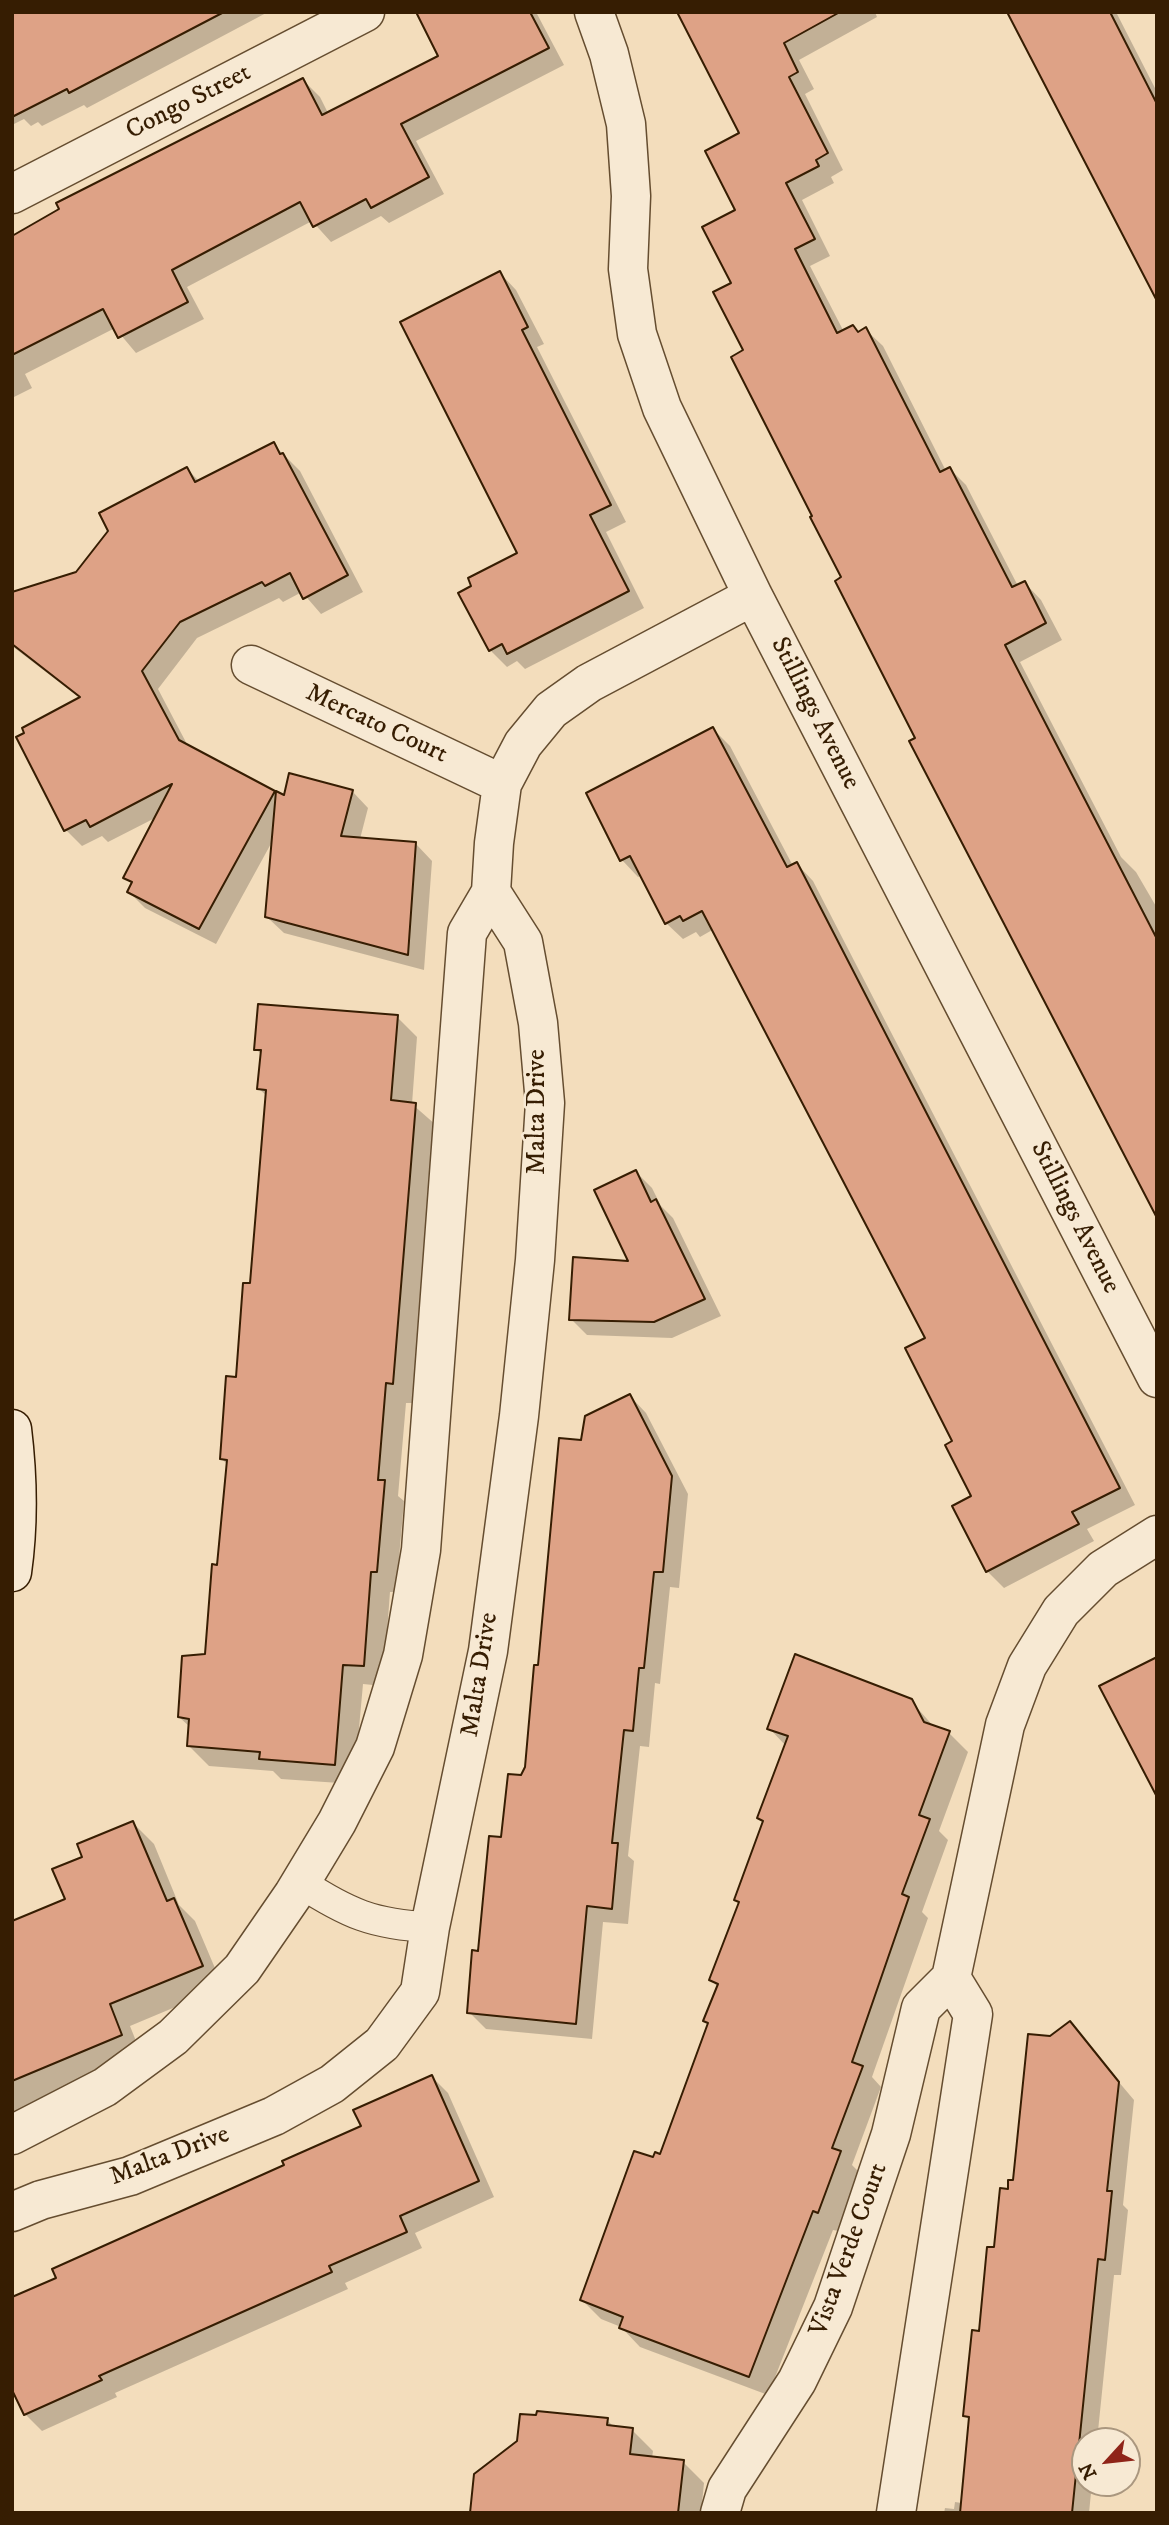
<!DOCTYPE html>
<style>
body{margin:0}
#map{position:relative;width:1169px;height:2525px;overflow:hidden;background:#f3ddbc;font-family:"IM FELL DW Pica",serif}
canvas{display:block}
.frame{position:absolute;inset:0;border:14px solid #361d02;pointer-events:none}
.north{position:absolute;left:1071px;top:2427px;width:70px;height:70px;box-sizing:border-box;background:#f7e9d3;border:2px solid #aa977f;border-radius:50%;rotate:243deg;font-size:19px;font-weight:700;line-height:28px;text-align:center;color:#361d02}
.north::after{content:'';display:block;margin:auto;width:24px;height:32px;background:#8f2418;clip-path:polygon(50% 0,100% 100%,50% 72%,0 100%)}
</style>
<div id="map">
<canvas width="1169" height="2525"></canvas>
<div class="frame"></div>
<div class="north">N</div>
</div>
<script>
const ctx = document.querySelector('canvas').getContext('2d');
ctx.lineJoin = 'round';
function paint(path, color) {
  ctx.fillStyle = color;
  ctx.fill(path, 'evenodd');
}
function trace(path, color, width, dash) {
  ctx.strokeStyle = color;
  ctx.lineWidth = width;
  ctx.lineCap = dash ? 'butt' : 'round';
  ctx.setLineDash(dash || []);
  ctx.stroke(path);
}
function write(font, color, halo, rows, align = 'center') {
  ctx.font = font + ' "IM FELL DW Pica",serif';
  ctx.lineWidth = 5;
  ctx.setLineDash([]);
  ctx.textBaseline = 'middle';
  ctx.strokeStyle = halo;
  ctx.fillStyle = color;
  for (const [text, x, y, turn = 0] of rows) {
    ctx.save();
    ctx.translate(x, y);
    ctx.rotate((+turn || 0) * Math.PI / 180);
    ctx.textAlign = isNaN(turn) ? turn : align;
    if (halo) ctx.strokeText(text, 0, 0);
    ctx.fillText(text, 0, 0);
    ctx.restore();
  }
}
const shadow = new Path2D(`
 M12,12h256l-181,96 -3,-3 -42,21 -4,-4 -7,4 -7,-7 -12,6z
 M441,12h95l28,53 -148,76 28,53 -55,29 -8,-7 -50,26 -19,-21 -125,66 17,32 -68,34 -21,-25 -90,46 7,14 -20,10v-160l291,-158 17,17 8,16 112,-57z
 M678,12h197l2,5 -78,43 15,29 -9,5 38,76 -12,7 3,6 -32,17 28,56 -20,10 34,66 9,-5 6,6 7,-3 17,16 63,125 4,-2 16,16 52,101 7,-3 16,17 21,40 -42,22 101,195 15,15 21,36v267l-239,-436 -103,-222 -70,-166 -12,-68 8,-149z
 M1011,12h105l41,80v204z
 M500,273l16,17 28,54 -7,3 89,175 -20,10 38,76 -119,61 -8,-8 -10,6 -17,-17 -30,-57 59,-39z
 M274,445l26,26 63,121 -42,22 -19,-22 -19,10 -4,-4 -82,40 -39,51 31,59 96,50 67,-7 16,17 -8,31 56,5 16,17 -8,109 -140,-37 -17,-16 6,-77 -57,104 -71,-36 -16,-16 3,-8 -7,-6 32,-61 -49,25 -6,-6 -20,10 -16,-16 15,-131 -69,-53v-52l65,-20 110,-105 13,13z
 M713,729l17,17 63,120 4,-2 16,17 322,624 -48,24 7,12 -90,47 -17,-17 -14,-74 -46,-159 -213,-409 -14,8 -4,-5 -13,7 -17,-16 -24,-48 -4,2 -16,-17z
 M397,1017l20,20 -5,67 24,21 -24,278h-6l-8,93 6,5 -8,91h-6l-7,94 -20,-2 -9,100 -73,-5 -8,-8 -64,-5 -20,-20 1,-19 -11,-10 28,-62 21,-190 -6,-6 30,-174 15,-189 -8,-7 3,-34 -6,-6z
 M636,1172l16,16 9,18 12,12 48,98 -49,22 -85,-3 -16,-16 60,-56z
 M630,1396l16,17 42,81 -9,94 -9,-1 -10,97 -5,-1 -6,64 -9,-1 -12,110 6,5 -6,63 -25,-2 -11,117 -106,-10 -17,-17 34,-173 23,-72 13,-100 43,-225z
 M911,1701l24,27 14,5 19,19 -29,79 9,9 -26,72 6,6 -56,159 9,10 -29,78 7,7 -21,59 -5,-1 -65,165 -128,-48 -19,-20 -20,-8 -19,-19 72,-140 7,-4 48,-131 -4,-4 13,-34 -7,-7 29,-76 -4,-4 28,-78 22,-76 -17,-18z
 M133,1823l21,21 25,61 16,16 28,66 -93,39 12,30 -130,71v-203l56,-24 16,-42z
 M1069,2023l65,77 -11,105 5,5 -7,65h-7l-17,166h-12v42h7l-3,30h-145l1,-5 9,1 1,-7 7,1 8,-82 -5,-6 44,-224 6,-9 36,-144z
 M432,2077l16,16 46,104 -79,36 7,15 -77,35 3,6 -233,104 2,4 -75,34 -17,-17 262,-248 76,-39z
 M607,2420l8,8 17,2 21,21 -1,7 31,4 21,21 -3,30h-229z`);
const building = new Path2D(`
 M12,12h212l-155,81 -2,-4 -55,28z
 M416,12h114l19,36 -148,76 28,53 -58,31 -5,-9 -53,28 -13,-25 -128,68 16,32 -70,36 -15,-29 -91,46v-119l47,-27 -3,-6 247,-125 19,37 116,-59z
 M677,12h163l-56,31 14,29 -9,5 39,76 -12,7 3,6 -33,17 29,56 -20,10 42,84 16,-8 5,7 8,-5 74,145 10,-5 62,120 13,-6 21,42 -41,22 152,294v279l-248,-477 6,-3 -80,-157 6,-4 -31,-60 2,-1 -81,-159 12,-7 -30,-58 18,-9 -29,-56 33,-17 -30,-59 34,-18z
 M1007,12h103l47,92v197z
 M500,271l28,56 -6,3 89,175 -21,10 39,76 -122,63 -5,-10 -13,7 -31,-58 13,-7 -3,-8 49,-25 -117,-231z
 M274,442l6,12 3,-1 65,122 -45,24 -13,-26 -25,13 -3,-4 -82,40 -38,49 37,69 96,51 -76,138 -72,-37 5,-10 -9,-4 49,-94 -82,43 -4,-7 -22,11 -48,-94 8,-4 -2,-5 58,-31 -68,-53v-52l64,-20 32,-41 -9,-18 88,-46 8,15z
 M713,727l74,140 10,-5 323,626 -48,24 7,12 -93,48 -34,-66 19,-10 -26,-51 7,-4 -47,-93 20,-10 -223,-427 -19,10 -3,-5 -15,8 -35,-68 -10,5 -34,-68z
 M289,773l64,17 -12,46 75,6 -8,113 -143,-38 11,-126 8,4z
 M258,1004l140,11 -7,85 25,3 -23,281 -7,-1 -8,97h7l-8,92h-6l-7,94 -21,-1 -8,100 -76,-6 1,-7 -73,-6 2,-27 -11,-2 4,-61 23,-2 7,-90 5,1 10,-105 -7,-1 6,-83 10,1 7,-94h7l16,-193 -9,-1 4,-39h-7z
 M636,1170l15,32 5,-3 49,100 -51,23 -85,-2 4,-63 55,4 -34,-71z
 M630,1394l42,82 -9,96h-9l-10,96h-5l-6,63 -9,-1 -12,113h6l-6,66 -25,-3 -11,118 -109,-11 5,-63 6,1 11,-115 12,1 7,-63 13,1 4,-8 9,-102h4l21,-227 22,2 4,-24z
 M795,1654l117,45 12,23 26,9 -31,84 11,4 -28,75 7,3 -57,165 11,4 -31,82 9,3 -23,62 -5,-2 -64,166 -130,-49 4,-11 -43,-17 54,-149 19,6 2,-5 5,2 48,-131 -5,-2 15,-37 -9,-4 30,-78 -5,-2 29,-79 -6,-3 31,-82 -21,-7z
 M1157,1657v140l-58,-111z
 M133,1821l34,80 7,-3 29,68 -93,38 12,31 -110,46v-160l53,-22 -13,-30 30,-12 -5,-13z
 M1070,2021l49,61 -12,109h5l-7,69 -7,-1 -26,254h-112l9,-96 -6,-1 9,-86 7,1 8,-84h7l6,-59 8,1v-9h5l15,-146 22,2z
 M432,2075l47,106 -79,35 7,16 -78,34 3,6 -233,104 3,4 -78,35 -12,-25v-93l44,-19 -4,-9 232,-104 -2,-4 79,-35 -8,-16z
 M537,2411l71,7 -1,7 26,3 -3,26 54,6 -6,53h-208l4,-39 43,-33 3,-27 16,1z`);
const service = new Path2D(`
 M301,1883c46,30 73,42 129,44`);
const minor = new Path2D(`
 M594,12l15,42 17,70 5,72 -3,73 9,65 25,74 91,188 404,782
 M12,194l353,-182
 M251,665l251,119
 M12,2135l93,-48 68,-50 69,-68 51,-74 44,-73 38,-75 28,-92 18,-105 46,-617 24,-41 3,-49 8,-59 21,-40 28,-34 38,-27 164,-87
 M12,2212l29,-12 89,-24 144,-60 58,-32 50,-40 38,-52 10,-65 58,-276 31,-235 16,-156 10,-157 -7,-80 -15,-81 -32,-50
 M720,2513l7,-24 70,-108 36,-74 58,-173 30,-126 30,-30 54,-253 22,-59 34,-55 42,-42 54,-34
 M896,2513l77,-499 -22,-36`);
const secondary = new Path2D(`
 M12,1429c6,49 7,94 0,143`);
const streetNames = [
 ["Congo Street",189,103,-27],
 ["Stillings Avenue",814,714,63],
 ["Mercato Court",376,725,25],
 ["Malta Drive",539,1112,-90],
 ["Stillings Avenue",1074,1218,63],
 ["Malta Drive",481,1675,-81],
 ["Malta Drive",170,2157,-21],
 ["Vista Verde Court",850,2250,-70]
];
paint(shadow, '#0003');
paint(building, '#dea286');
trace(building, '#361d02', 2);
trace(service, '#654d30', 32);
trace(minor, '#654d30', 41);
trace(secondary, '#361d02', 41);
trace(service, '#f7e9d3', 30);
trace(minor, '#f7e9d3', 38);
trace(secondary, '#f7e9d3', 38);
write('26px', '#361d02', '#f7e9d3', streetNames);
</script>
